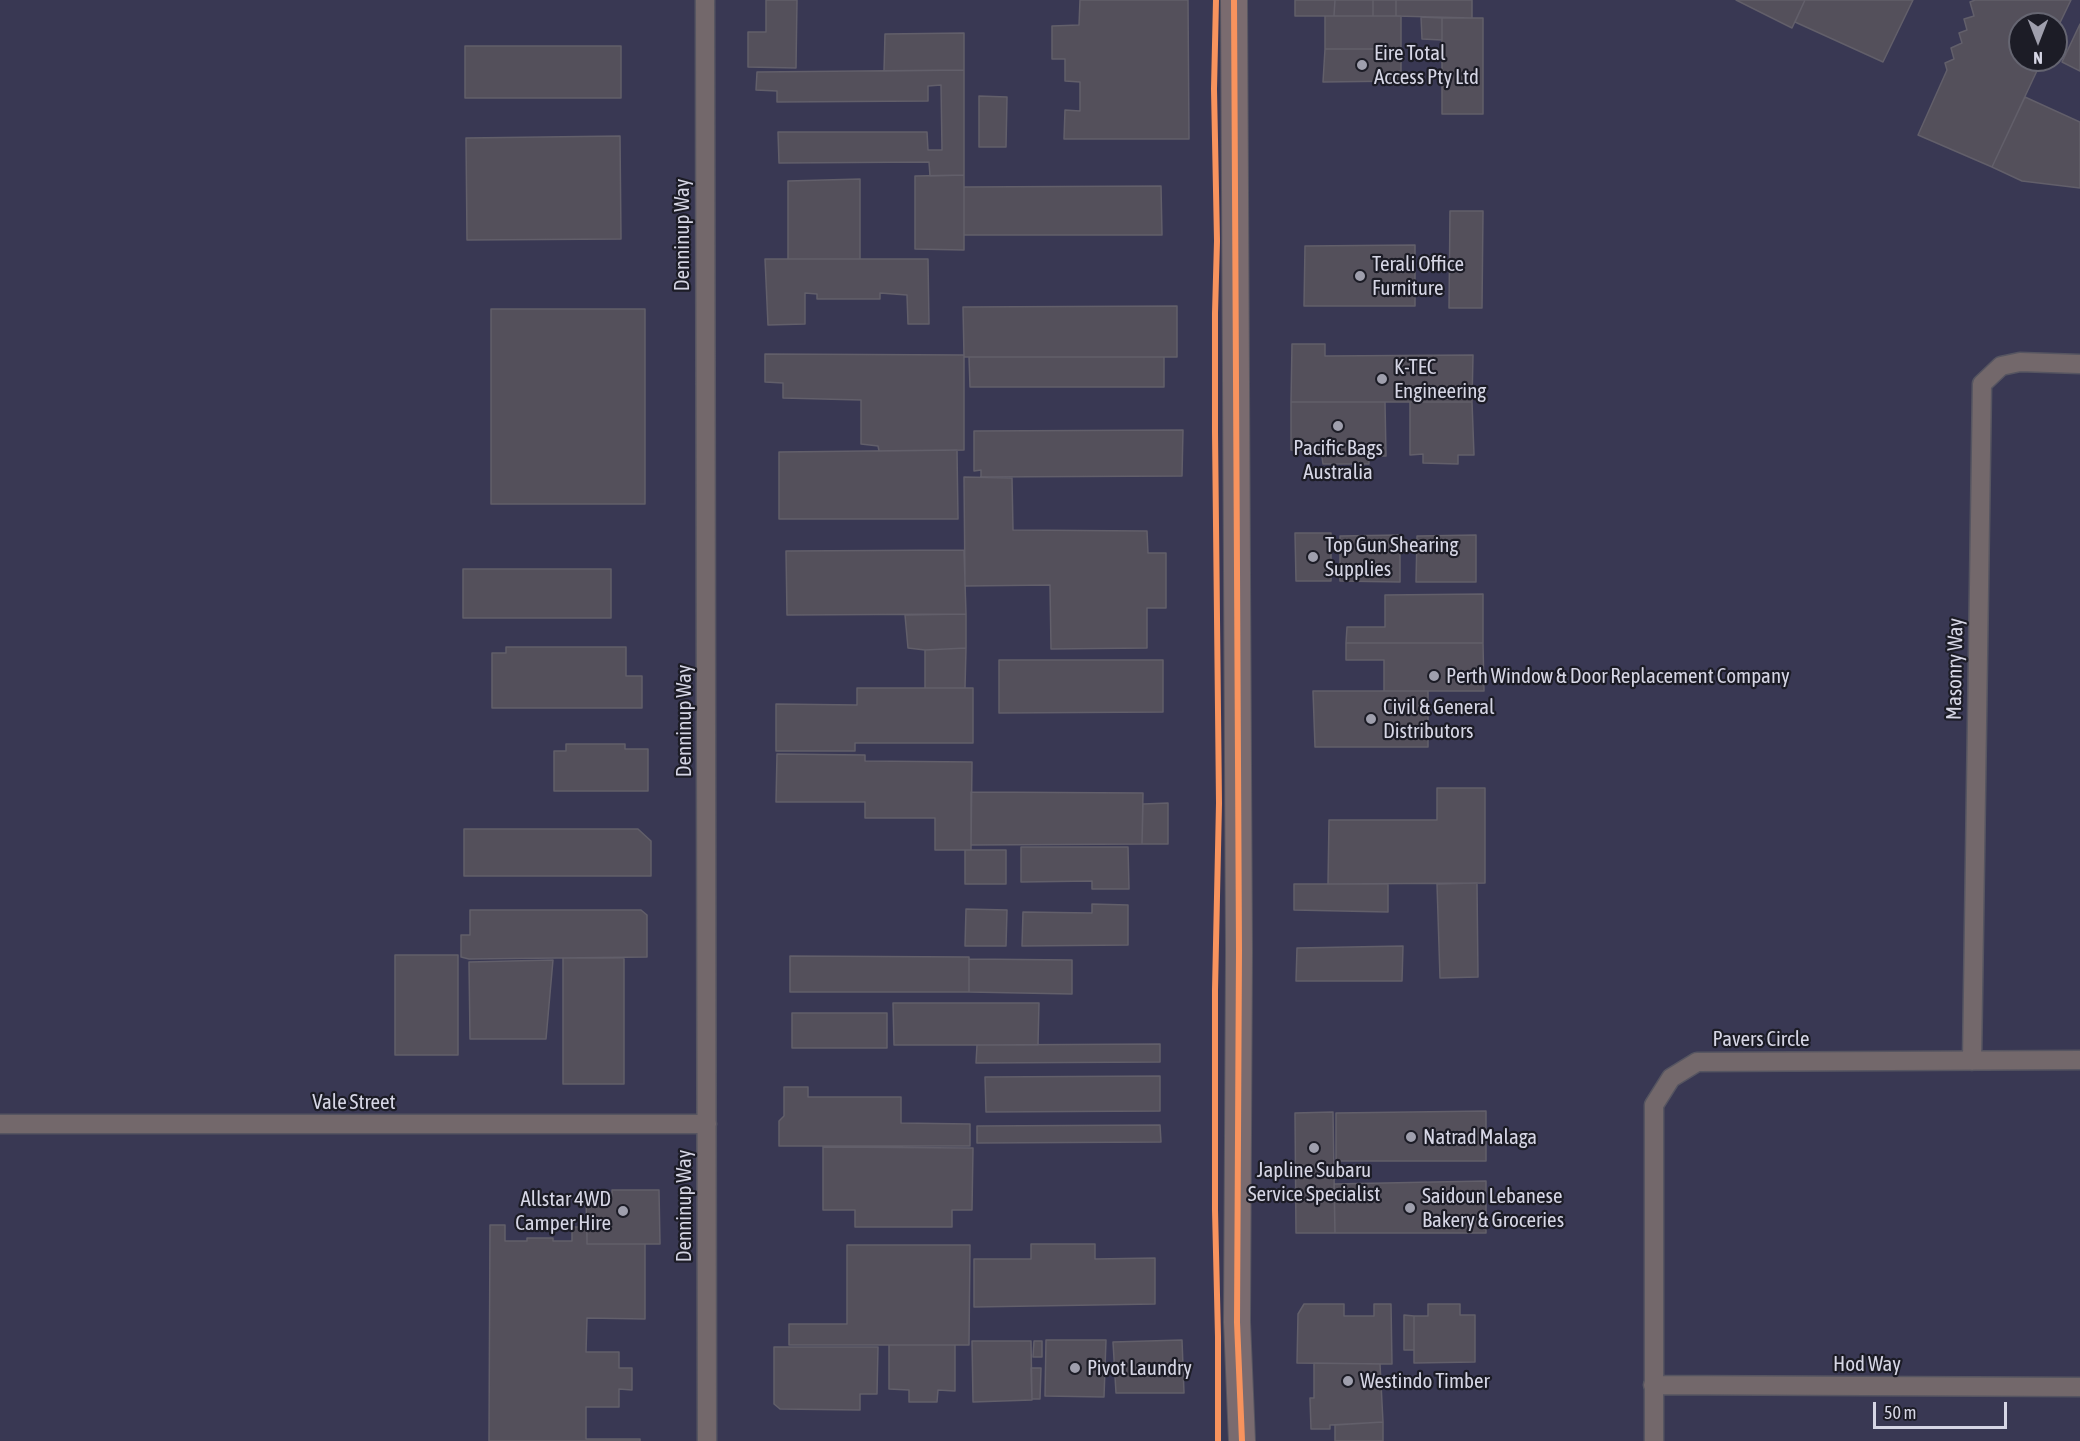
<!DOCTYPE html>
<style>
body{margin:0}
#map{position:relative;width:2080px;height:1441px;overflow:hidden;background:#393845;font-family:"Asap Condensed",sans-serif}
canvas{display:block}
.north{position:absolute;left:2008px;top:12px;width:60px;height:60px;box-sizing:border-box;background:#1c1c26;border:2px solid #666672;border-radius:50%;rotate:180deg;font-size:16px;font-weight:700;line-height:24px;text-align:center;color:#d6d6e5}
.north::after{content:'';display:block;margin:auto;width:21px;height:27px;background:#9f9fad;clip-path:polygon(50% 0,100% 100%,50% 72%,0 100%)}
.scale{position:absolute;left:1873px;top:1402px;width:134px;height:27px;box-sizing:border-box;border:3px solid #d6d6e5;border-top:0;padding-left:8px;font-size:18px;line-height:21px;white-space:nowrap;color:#d6d6e5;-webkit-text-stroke:4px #1c1c26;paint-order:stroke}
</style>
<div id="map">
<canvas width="2080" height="1441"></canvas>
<div class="north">N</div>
<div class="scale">50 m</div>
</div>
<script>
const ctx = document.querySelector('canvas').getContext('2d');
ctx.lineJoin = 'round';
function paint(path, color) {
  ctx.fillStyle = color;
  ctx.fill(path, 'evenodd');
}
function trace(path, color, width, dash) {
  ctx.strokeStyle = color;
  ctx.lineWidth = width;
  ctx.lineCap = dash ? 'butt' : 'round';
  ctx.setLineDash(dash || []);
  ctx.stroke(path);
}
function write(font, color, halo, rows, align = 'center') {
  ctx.font = font + ' "Asap Condensed",sans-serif';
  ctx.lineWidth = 4.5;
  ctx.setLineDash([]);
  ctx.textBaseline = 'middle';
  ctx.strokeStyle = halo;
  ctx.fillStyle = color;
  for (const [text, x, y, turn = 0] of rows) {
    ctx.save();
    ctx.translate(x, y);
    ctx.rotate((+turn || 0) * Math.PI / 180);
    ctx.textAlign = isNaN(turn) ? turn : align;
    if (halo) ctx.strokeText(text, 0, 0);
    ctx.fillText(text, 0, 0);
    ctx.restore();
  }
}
const built = new Path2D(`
 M0,0h2080v1441h-2080zM2020,24h36v36h-36z`);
const building = new Path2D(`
 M766,0h31l-1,68 -48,-1v-35h18z
 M1080,0h108l1,139h-125l1,-29 15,1v-29l-15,-1v-22h-13v-33l27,-1z
 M1295,0h40l-1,16h-39z
 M1335,0h38v16h-39z
 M1373,0h23v16h-23z
 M1396,0h76v18l-76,-2z
 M1736,0h69l-13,28z
 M1805,0h108l-30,62 -88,-40z
 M1975,0h96l-15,31v-7h-36v36h22l-50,107 -74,-32 29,-65 -2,-7 9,-4 -3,-11 11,-5 -3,-10 8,-3 -3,-11 10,-3 -4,-14z
 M1325,16h76v33h-76z
 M1421,17l21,1v22l-20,-1z
 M1442,18h41v96h-41z
 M2080,24v47l-18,-9z
 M964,33v37l-80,1 1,-37z
 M465,46h156v52h-156z
 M1325,49h76v32l-78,1z
 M964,70v105l-34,1 -1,-14 -150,1 -1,-31h149l1,18h14l-1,-65 -13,1v15l-151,1v-11l-21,-1 1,-18z
 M979,96l28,1 -1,50h-27z
 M2025,97l55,25v66l-58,-7 -30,-14z
 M620,136l1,103 -154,1 -1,-102z
 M964,175v75l-49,-1v-73z
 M860,179v80h-72v-78z
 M1161,186l1,49h-198v-48z
 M1450,211h33l-1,97h-33z
 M1415,245v61h-111l1,-60z
 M765,259h163l1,65h-21l-1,-29 -27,-2v6h-63v-5l-12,-1v31l-37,1z
 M1177,306v51h-213l-1,-50z
 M491,309h154v195h-154z
 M1292,344h33v12l148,-1 -1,47h-181z
 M765,354l199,1v95l-85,1 -1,-5 -17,-2v-44l-78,-2v-15l-18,-1z
 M969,357h195v30h-194z
 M1291,402h94l1,54h-17v8h-46l-2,-13 -30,-1z
 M1410,402h62l2,53h-16v9l-35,-1v-9l-13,1z
 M1183,430l-1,46 -201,1v-7l-7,1v-40z
 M957,450l1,69h-179v-67z
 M964,477l48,1 1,52 134,1 1,22h18v55h-19v40l-96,1 -1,-64 -85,1z
 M1295,533h36v48h-35z
 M1400,535v47l-60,-1v-45z
 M1476,535v47h-60l1,-46z
 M964,550l2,64 -179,1 -1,-64z
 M463,569h148v49h-148z
 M1483,594v49h-137l1,-16h38v-32z
 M966,614v34l-41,2 -17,-2 -3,-33z
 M1346,643h137l1,48h-100v-31h-38z
 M506,647h120v29h16v32h-150v-55h14z
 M966,648l-1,40h-40v-38z
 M999,660h164v52l-164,1z
 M857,688h116v55h-118v8h-79v-47l81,1z
 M1313,691h115v56h-113z
 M566,744h59v5h23v42h-94v-40h12z
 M777,754l88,1v6l107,1 -1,88h-36v-32h-70v-16h-89z
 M1437,788h48v95l-157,1 1,-64h108z
 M971,792l172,1 -1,51 -171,1z
 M1168,803v41h-26l1,-40z
 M464,829h174l13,12v35h-187z
 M1021,847h107l1,42h-37v-8l-71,1z
 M965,850h41v34h-41z
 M1477,883l1,94 -38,1 -3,-94z
 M1294,884h94v28l-94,-2z
 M1092,904l36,1v40l-106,1 1,-34 69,1z
 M966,909l41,1 -1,36h-41z
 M470,910h171l6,5v42l-178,2 -8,-2v-22h9z
 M1403,946l-1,35h-106l1,-33z
 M395,955h63v100h-63z
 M790,956l179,1v35h-179z
 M563,958h61v126h-61z
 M969,959l103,1v34l-103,-2z
 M553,960l-7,79h-76l-1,-77z
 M893,1003h146l-1,42h-144z
 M792,1013h95v35h-95z
 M1160,1044v18l-184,1 1,-18z
 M1160,1076v35l-174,1 -1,-35z
 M784,1087h24v10h93v26l69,1v22h-191v-25l5,-5z
 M1486,1111v50h-150v-48z
 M1333,1112l2,121h-39l-1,-120z
 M1160,1125l1,17 -184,1v-17z
 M823,1147l150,1 -1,62h-20v17h-97v-17h-32z
 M1486,1181v52h-151l-1,-49z
 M612,1190h47l1,54h-73l-1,-48 26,-1z
 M490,1225h15v16h22v-3h26v3h19v-14h15v17h58v75l-58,-1 -1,34h33v16h13v22l-13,-1v18h-33v32h54v2h-151z
 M1031,1244h64v15l60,-1v46l-181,3v-48h57z
 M847,1245h123l-1,100h-180v-21h58z
 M1304,1304h40v12h30v-12h17l1,60 -95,-1 1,-49z
 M1428,1304h32v11h15v47l-61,1v-47h14z
 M1404,1315l10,1v34h-10z
 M1046,1340h60l-2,57 -59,-1z
 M1182,1340l2,53h-68l-3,-51z
 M972,1341h59l1,59 -59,2z
 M1034,1341h8v16h-9z
 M889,1345h66v46l-17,-1 -1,12h-28v-12l-20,-1z
 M774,1347h104l-1,47h-17v16l-80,-1 -6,-5z
 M1314,1363l66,1 3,58 -53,3v4h-19l-1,-31h4z
 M1031,1368h10l-1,31h-8z
 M1383,1422v19h-48v-16z`);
const street = new Path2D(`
 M705,0l2,1441
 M1972,1061l10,-677 19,-18 19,-4 60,2
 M0,1124h707
 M1653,1385l427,2
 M1654,1441v-336l17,-27 26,-16 383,-2`);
const secondary = new Path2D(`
 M1234,0l5,950 -2,372 5,119`);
const cycleway = new Path2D(`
 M1216,0l-2,89 3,152 -2,72v119l4,371 -4,187v220l3,127v104
 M1234,0l5,950 -2,372 5,119`);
const markers = [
 [1362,65,6,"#9f9fad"],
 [1360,276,6,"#9f9fad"],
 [1382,379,6,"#9f9fad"],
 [1338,426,6,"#9f9fad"],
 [1313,557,6,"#9f9fad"],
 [1434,676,6,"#9f9fad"],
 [1371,719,6,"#9f9fad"],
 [1411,1137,6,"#9f9fad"],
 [1314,1148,6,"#9f9fad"],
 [1410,1208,6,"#9f9fad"],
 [623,1211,6,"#9f9fad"],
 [1075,1368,6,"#9f9fad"],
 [1348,1381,6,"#9f9fad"]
];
const poiNames = [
 ["Eire Total",1374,53],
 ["Access Pty Ltd",1374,77],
 ["Terali Office",1372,264],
 ["Furniture",1372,288],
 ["K-TEC",1394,367],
 ["Engineering",1394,391],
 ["Pacific Bags",1338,448,"center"],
 ["Australia",1338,472,"center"],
 ["Top Gun Shearing",1325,545],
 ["Supplies",1325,569],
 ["Perth Window & Door Replacement Company",1446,676],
 ["Civil & General",1383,707],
 ["Distributors",1383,731],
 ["Natrad Malaga",1423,1137],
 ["Japline Subaru",1314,1170,"center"],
 ["Service Specialist",1314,1194,"center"],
 ["Saidoun Lebanese",1422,1196],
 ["Bakery & Groceries",1422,1220],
 ["Allstar 4WD",611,1199,"right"],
 ["Camper Hire",611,1223,"right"],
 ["Pivot Laundry",1087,1368],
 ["Westindo Timber",1360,1381]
];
const streetNames = [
 ["Denninup Way",682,235,-90],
 ["Masonry Way",1955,669,-89],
 ["Denninup Way",684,721,-90],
 ["Pavers Circle",1761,1039],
 ["Vale Street",354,1102],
 ["Denninup Way",684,1206,-90],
 ["Hod Way",1867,1364]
];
paint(built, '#393853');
paint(building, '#54505b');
trace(building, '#625f6a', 1.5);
trace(street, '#565561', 21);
trace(secondary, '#565561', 28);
trace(street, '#73686b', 18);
trace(secondary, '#7a6b6f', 26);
trace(cycleway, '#f8935d', 6);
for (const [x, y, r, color] of markers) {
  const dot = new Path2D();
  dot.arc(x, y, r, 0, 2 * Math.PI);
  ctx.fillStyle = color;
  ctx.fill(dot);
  trace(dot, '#1c1c26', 2);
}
write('21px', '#d6d6e5', '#1c1c26', poiNames, 'left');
write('21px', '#d6d6e5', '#1c1c26', streetNames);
</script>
